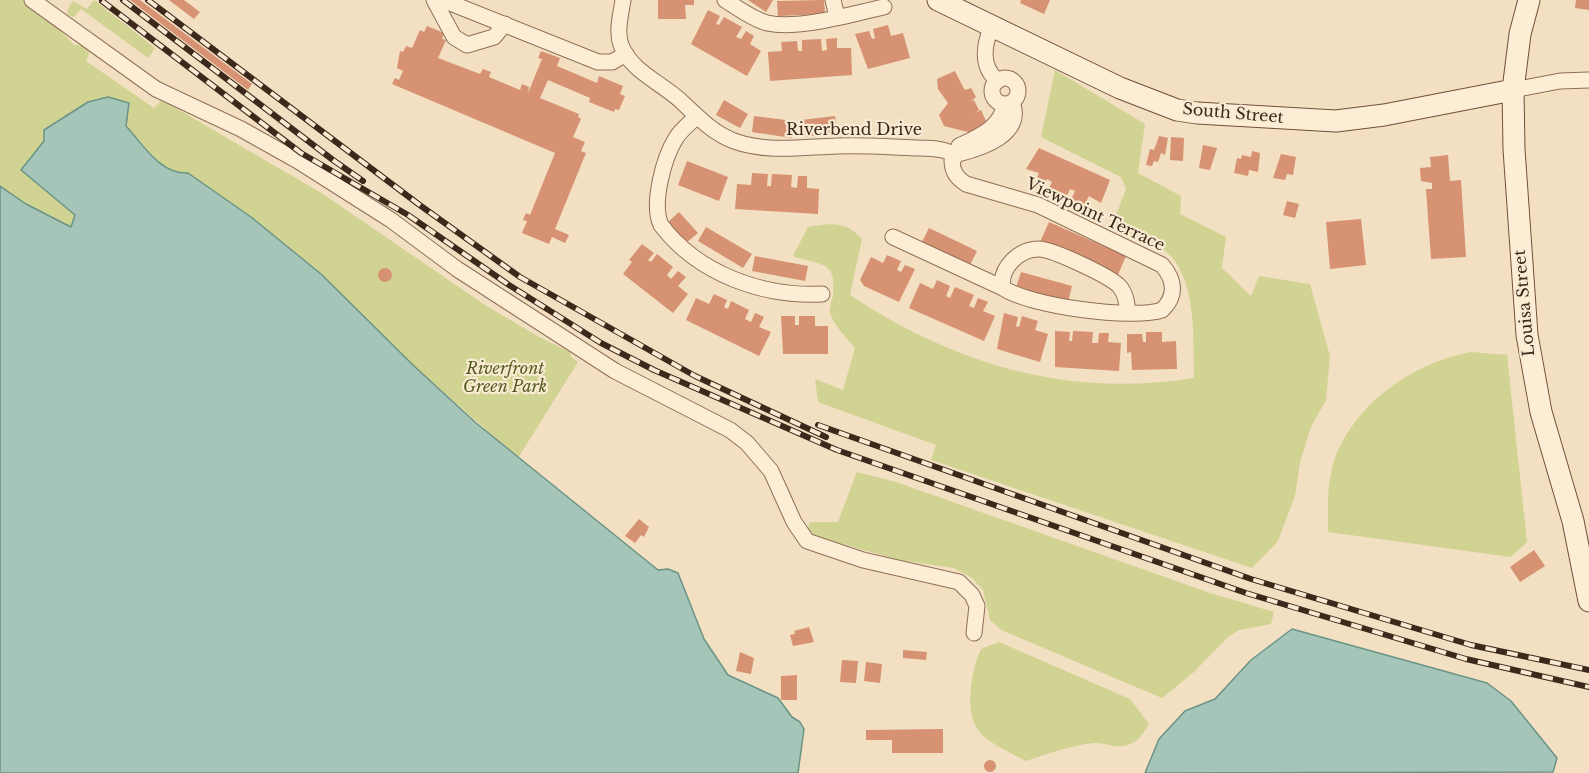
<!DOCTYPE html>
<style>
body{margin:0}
canvas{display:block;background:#f3dfc1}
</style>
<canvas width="1589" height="773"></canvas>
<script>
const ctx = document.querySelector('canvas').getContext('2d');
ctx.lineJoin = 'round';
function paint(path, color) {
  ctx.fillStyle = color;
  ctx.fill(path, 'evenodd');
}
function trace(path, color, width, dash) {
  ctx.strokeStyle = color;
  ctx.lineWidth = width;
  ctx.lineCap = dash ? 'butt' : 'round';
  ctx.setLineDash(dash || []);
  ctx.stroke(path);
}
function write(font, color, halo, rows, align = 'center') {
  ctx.font = font + ' "Libre Baskerville",serif';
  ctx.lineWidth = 4.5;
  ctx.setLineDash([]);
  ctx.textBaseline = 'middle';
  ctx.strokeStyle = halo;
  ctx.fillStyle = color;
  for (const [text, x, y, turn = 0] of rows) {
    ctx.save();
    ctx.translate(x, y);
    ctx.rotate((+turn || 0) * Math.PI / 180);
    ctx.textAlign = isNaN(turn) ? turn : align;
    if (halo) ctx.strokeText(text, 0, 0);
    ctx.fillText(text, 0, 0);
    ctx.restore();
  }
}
const green = new Path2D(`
 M0,0h23l16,15 7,1 28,29h9l8,4 -5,12 68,47 8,-8 161,94 162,111 54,32 31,15 1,5 7,5 -60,96 -104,-92 -93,-92 -70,-57 -63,-44c-29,1 -42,-28 -61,-46 -11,-10 -26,-17 -39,-25l-44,28 1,11 -24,29 54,45 -4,12 -45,-23 -26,-18z
 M94,0l61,48 -7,10 -67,-49 -7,8 -6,-2 -1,-5 6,-9 14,8z
 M1055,70l90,54 -7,49 43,23 -1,18 46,23 -4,31 29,28 8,-20 51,8 20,72 -4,44 -15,27 -11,35 -5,34 -17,45 -26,27 -321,-108 5,-15 -118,-43 -3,-23 28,11 12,-42c-8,-10 -21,-22 -25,-35 -1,-5 2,-12 3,-18 4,-36 -13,-29 -40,-39l15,-29c23,-4 38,-6 54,12l-12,56c106,70 217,103 344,83 -1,-38 3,-91 -23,-122 -9,-11 -45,-23 -59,-30l14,-37 -5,-12 -80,-40z
 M1471,352l36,3 20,187 -16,15 -183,-25c0,-21 -1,-43 4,-64 17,-61 79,-105 139,-116z
 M857,472l39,10 314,111 64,19 -3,12 -32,6 -11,7 -34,35 -32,26 -161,-68 -11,-10 -7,-30 -11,-12 -18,-10 -55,-8 -84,-24 -8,-6 3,-8h28z
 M999,642l131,57 19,25c-5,8 -10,17 -19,20 -13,6 -24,-2 -36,-1 -23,2 -46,11 -68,18 -14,-8 -42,-19 -50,-34 -11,-20 -4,-59 5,-78z`);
const water = new Path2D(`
 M108,97l21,6 -3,23c17,18 33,48 62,47l63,44 70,57 93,92 62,57 182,147 10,-1 10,4 26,66 24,36 50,23 14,19 8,5 4,7 -6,44h-798v-587l26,18 45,23 4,-12 -54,-45 23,-29v-11l44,-28z
 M1292,629l195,54 24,18 46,57 -4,14 -408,1 14,-34 26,-28 30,-12 36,-39z`);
const building = new Path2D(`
 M130,0h10l112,84 -4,6z
 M169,0h15l16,12 -6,7z
 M658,0h36v5h-9l1,14h-28z
 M748,0h25l-7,12z
 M824,0l1,14 -47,2 -1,-15z
 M1021,0h29l-6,14 -24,-11z
 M1576,0h13v10l-14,-2z
 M708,10l12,6 -4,8 3,1 5,-8 18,10 -6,10 5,2 5,-8 8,5 -4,8 11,7 -14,25 -56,-32z
 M888,25l3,11 12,-3 7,25 -42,11 -13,-35 14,-3 3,8 3,-1 -2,-9z
 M427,26l17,7 -2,6 4,1 -8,18 42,16 3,-5 8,3 -2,5 31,13 2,-6 7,3 -1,6 14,-34 -4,-1 3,-7 19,7 -3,8 40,17 2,-7 24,10 -3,8 5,2 -6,14 -4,-1 -1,3 -25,-10 1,-4 -42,-18 -8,18 39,16 -1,3 3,2 -8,18 12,5 -4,9 5,2 -31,76 14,6 -4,8 -13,-6 -3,7 -27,-11 5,-12 -4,-1 3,-7 4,2 25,-62 -163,-69 3,-6 4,2 4,-9 -6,-3 3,-17 3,1 3,-6 6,2 8,-18 4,2z
 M837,38v10h14l1,27 -82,6 -2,-29 14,-1 -1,-9 16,-1 1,10h4v-11l19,-1 1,12 5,-1 -1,-11z
 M955,71l8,16 2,3 6,-2 5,9 -6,5 4,-2 5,10 -4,3 6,-3 5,11 -14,12 -28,-7 -5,-11 9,-12 -10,-14 -1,-10z
 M724,100l24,14 -8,14 -24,-13z
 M754,116l40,5 -2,17 -40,-6z
 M835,116l2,16 -34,5 -2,-17z
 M1159,136l9,2 -3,17 -4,-2 -3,9 -4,-1 -2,5 -6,-1 4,-16 4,1z
 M1171,137l13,1 -1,23 -13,-1z
 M1203,145l14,3 -7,22 -11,-2z
 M1039,148l71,32 -9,23 -12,-7 -6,12 -13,-6 5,-11 -5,-2 -5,11 -18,-8 5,-10 -5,-3 -5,11 -9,-4 6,-13 -13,-4z
 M1252,151l8,2 -2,19 -9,-2 -1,6 -14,-3 3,-15 4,1 1,-4 9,2z
 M1281,154l15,3 -3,18 -6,-1 -2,6 -12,-2z
 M1448,155l2,26 11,-1 5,77 -35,2 -5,-70h6v-6l-11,-2 -1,-13 11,-1 -1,-10z
 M687,161l41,16 -9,24 -41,-16z
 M752,173l16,1 -1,12h4l1,-12 20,1 -1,12 6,1 1,-12h9v12l12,1 -1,25 -83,-5 2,-25 14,1z
 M1287,201l12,3 -4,14 -12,-3z
 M679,212l19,21 -12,10 -19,-20z
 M1361,219l5,46 -36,4 -4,-47z
 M1049,222l77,34 -9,21 -77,-35z
 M706,227l46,27 -9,14 -45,-27z
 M929,228l48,23 -7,14 -48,-23z
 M642,244l12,9 -6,7 3,2 6,-8 16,13 -6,8 4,4 7,-8 8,6 -8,9 10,8 -15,19 -50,-39 9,-12 -3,-2z
 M887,255l14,6 -4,9 4,2 4,-7 10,4 -16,33 -35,-16 -4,-6 11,-23 12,6z
 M755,256l53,10 -3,15 -53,-10z
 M378 275a7 7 0 1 1 14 0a7 7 0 1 1-14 0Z
 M1021,272l51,14 -4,16 -52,-14z
 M937,280l13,6 -4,10 4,2 5,-11 19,8 -5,11 5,2 4,-10 10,4 -5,9 12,5 -11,25 -75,-33 11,-25 13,6z
 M714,294l13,6 -3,7 4,2 3,-8 18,9 -4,9 6,3 4,-9 9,4 -5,10 12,5 -12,24 -73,-36 10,-22 13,6z
 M1004,313l14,4 -2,9 3,1 3,-11 16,5 -3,9 13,4 -8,28 -43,-13z
 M781,316h14v9h4v-9h16v10h13v28h-45z
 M1055,331l15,1 -1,9h3l1,-10 20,1 -1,11h6l1,-10h10l-1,9 13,1 -2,28 -64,-4z
 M1146,332h16v10l14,-1 1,28 -45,1 -1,-18 -4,1v-19h15l1,8h3z
 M639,519l10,8 -5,10 -3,-2 -6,8 -10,-7z
 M1534,550l11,16 -25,16 -10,-15z
 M809,627l5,15 -21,4 -3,-11 5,-1 -1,-3z
 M903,650l24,2 -1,8 -23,-2z
 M740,652l14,6 -3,16 -15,-3z
 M842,660l16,1 -2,22 -16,-1z
 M866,662l16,2 -2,19 -16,-2z
 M797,675v25h-16v-24z
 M943,729v24h-51v-13h-26v-10z
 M984 766a6 6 0 1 1 12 0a6 6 0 1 1-12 0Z`);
const street = new Path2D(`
 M32,0l124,89 85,40 57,32 93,59 66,49 158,102 115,59 17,13 24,28 23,51 13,19 56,19 96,22 13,13 5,11 -3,27
 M434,0l20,37 13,8 27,-8 11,-13
 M443,0l155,62h14l14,-8
 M623,0c-2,14 -7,31 -2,45 11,28 42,38 62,58 16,15 30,30 51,38 33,12 69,6 103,5 27,-1 55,1 82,2 9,0 18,0 27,3 5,1 8,5 12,3 24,-6 67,-20 54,-52
 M725,0c13,8 27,19 42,23 33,7 84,-9 117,-16
 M833,0l4,17
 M992,26c-8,18 -12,41 6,55
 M992 91a13 13 0 1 1 26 0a13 13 0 1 1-26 0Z
 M1513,90l47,-9 29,-1
 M696,117c-7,7 -15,13 -20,21 -12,19 -25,66 -15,87 37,49 102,72 161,69
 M959,146c21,-10 41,-18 46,-42
 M956,156l-4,4c0,12 5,18 14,24l72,21 124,60c13,15 15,31 0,45 -29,10 -133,-4 -159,-22 -4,-20 16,-39 36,-39 13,0 73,28 81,38 6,7 7,17 8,26
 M893,237l110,51`);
const secondary = new Path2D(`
 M938,0l182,88 57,22 20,3 139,8 48,-6 129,-25
 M1529,0l-9,34 -7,56 1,59 13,186 14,77 32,109 16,80`);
const rail = new Path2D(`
 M123,0l210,160 30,21
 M148,0l273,206 99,71 175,99 131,61
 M102,1l199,152 107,62 101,70 92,58 53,27 183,80 409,143 220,66 123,28
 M818,425l433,154 220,66 118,25`);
const streetNames = [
 ["South Street",1233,114,5],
 ["Riverbend Drive",854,130],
 ["Viewpoint Terrace",1095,215,25],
 ["Louisa Street",1525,303,-95]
];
const parkNames = [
 ["Riverfront",505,369],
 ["Green Park",505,387]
];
paint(green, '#d1d393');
paint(water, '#a4c5b8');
trace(water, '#6a9486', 1.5);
paint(building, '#d69272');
trace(street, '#8f6f56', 17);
trace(secondary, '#715039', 23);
trace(street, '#fdedd5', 15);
trace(secondary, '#fdedd5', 21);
trace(rail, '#3d291c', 6);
trace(rail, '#f9ead2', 4, [11]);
write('16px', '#3d291c', '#f9ead2', streetNames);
write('italic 16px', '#525c20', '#f9ead2', parkNames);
</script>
